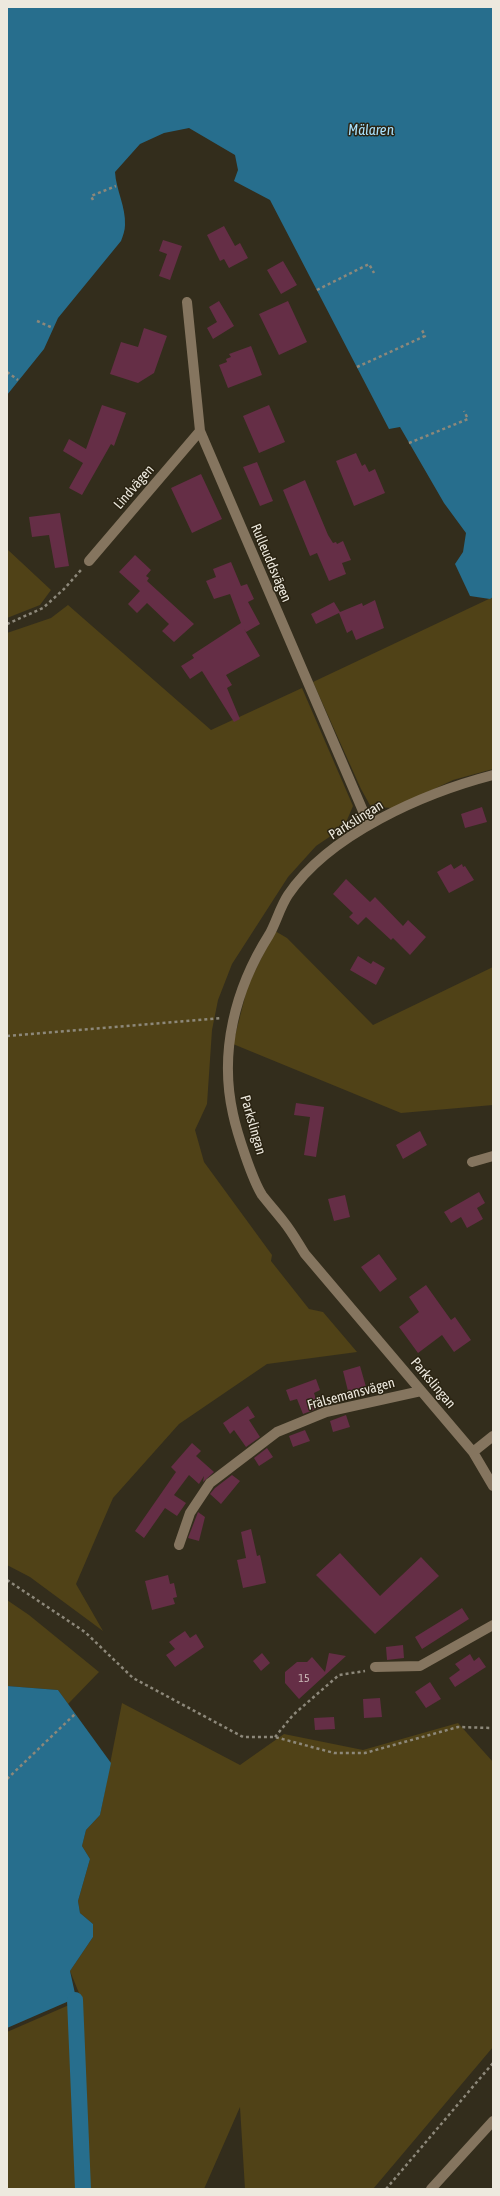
<!DOCTYPE html>
<meta charset="utf-8">
<style>
body{margin:0}
#map{position:relative;width:500px;height:2196px;overflow:hidden;background:#332d1c;font-family:"Asap Condensed",sans-serif}
canvas{display:block}
.frame{position:absolute;inset:0;border:8px solid #ede9de;pointer-events:none}
</style>
<div id="map">
<canvas width="500" height="2196"></canvas>
<div class="frame"></div>
</div>
<script>
const ctx = document.querySelector('canvas').getContext('2d');
ctx.lineJoin = 'round';
function paint(path, color) {
  ctx.fillStyle = color;
  ctx.fill(path, 'evenodd');
}
function trace(path, color, width, dash) {
  ctx.strokeStyle = color;
  ctx.lineWidth = width;
  ctx.lineCap = dash ? 'butt' : 'round';
  ctx.setLineDash(dash || []);
  ctx.stroke(path);
}
function write(font, color, halo, rows, align = 'center') {
  ctx.font = font + ' "Asap Condensed",sans-serif';
  ctx.lineWidth = 3;
  ctx.setLineDash([]);
  ctx.textBaseline = 'middle';
  ctx.strokeStyle = halo;
  ctx.fillStyle = color;
  for (const [text, x, y, turn = 0] of rows) {
    ctx.save();
    ctx.translate(x, y);
    ctx.rotate((+turn || 0) * Math.PI / 180);
    ctx.textAlign = isNaN(turn) ? turn : align;
    if (halo) ctx.strokeText(text, 0, 0);
    ctx.fillText(text, 0, 0);
    ctx.restore();
  }
}
const green = new Path2D(`
 M7,549l44,41 -11,15 -33,13z
 M493,597v172l-40,11 -59,28 -23,-1 -10,-18 -48,-107z
 M68,605l143,125 91,-42 51,118 -9,21 -28,19 -28,31 -56,87 -14,36 -6,30 -5,74 -12,26 9,32 68,93 -1,6 38,48 14,3 34,40 -90,12 -88,60 -66,74 -37,86 27,47 -73,-54 -23,-12v-932l44,-15z
 M275,931l12,7 86,87 120,-58v138l-92,8 -168,-69 15,-59z
 M7,1600l22,15 70,57 -31,32 -10,-14 -51,-4z
 M122,1703l118,62 44,-31 79,16 95,-27 35,39v285l-120,142h-128l-5,-82 -36,82h-115l-8,-191 -11,-27 23,-34v-13l-13,-11 -2,-12 12,-42 -8,-13 4,-16 14,-15z
 M69,2005l7,184h-69v-157z`);
const water = new Path2D(`
 M7,7h486v590l-3,2 -20,-3 -15,-32 8,-12 3,-19 -22,-30 -44,-76 -11,2 -119,-229 -36,-19 4,-11 -3,-15 -46,-27 -25,5 -24,11 -25,28c1,18 11,35 10,53 0,5 -2,11 -4,16l-63,77 -14,31 -37,46z
 M7,1686l51,4 53,73 -11,52 -14,15 -4,16 8,13 -12,42 2,12 13,11v13l-23,34 6,27 -69,30z`);
const canal = new Path2D(`
 M75,2000l8,189`);
const building = new Path2D(`
 M224,226l11,20 5,-3 8,15 -19,10 -5,-9 -4,2 -13,-26z
 M163,240l19,6 -12,34 -11,-4 8,-22 -8,-3z
 M283,261l14,24 -16,9 -14,-24z
 M219,301l15,25 -21,13 -6,-11 10,-6 -8,-15z
 M288,301l19,41 -28,13 -20,-41z
 M144,328l23,8 -13,37 -16,10 -28,-9 11,-32 17,5z
 M251,346l11,29 -34,13 -9,-23 8,-3 -1,-3 5,-2 -2,-3z
 M102,405l24,8 -12,33 -3,-2 -29,51 -13,-7 14,-25 -20,-12 6,-12 17,10z
 M269,405l16,37 -26,11 -16,-37z
 M356,453l6,13 3,-2 4,8 6,-3 10,24 -31,13 -18,-45z
 M257,462l16,39 -13,5 -17,-39z
 M201,474l21,45 -30,14 -21,-45z
 M305,480l23,55 5,8 3,-1 1,2 6,-3 8,19 -9,3 4,11 -17,7 -12,-28 -7,3 -27,-66z
 M60,513l9,53 -14,2 -6,-33 -17,2 -3,-20z
 M135,555l16,15 -5,6 3,2 -2,3 47,43 -20,18 -12,-11 7,-7 -22,-21 -10,10 -9,-9 12,-13 -21,-19z
 M231,562l10,24 6,-2 7,15 -6,3 12,22 -14,8 -2,-3 16,27 -34,19 6,10 -5,3 13,31 -6,3 -32,-51 -12,8 -9,-13 13,-8 -2,-3 49,-32 -11,-29 -16,5 -8,-18 10,-4 -3,-8z
 M375,600l9,28 -28,12 -4,-10 -5,3 -8,-20 -23,11 -5,-10 23,-12 6,10 22,-9 1,3z
 M482,807l5,15 -22,6 -4,-14z
 M451,864l3,5 8,-5 1,3 2,-1 9,14 -25,13 -12,-21z
 M346,879l24,23 5,-5 28,29 5,-6 18,17 -16,18 -17,-17 -2,2 -25,-23 -8,8 -9,-8 4,-4 -20,-19z
 M358,956l13,8 2,-3 12,7 -9,17 -26,-15z
 M296,1103l28,4 -8,50 -12,-2 6,-38 -16,-2z
 M420,1131l7,14 -24,14 -7,-14z
 M479,1192l6,11 -8,5 6,11 -16,9 -6,-11 -10,6 -7,-11z
 M345,1195l5,22 -16,4 -6,-22z
 M379,1254l18,25 -17,13 -19,-25z
 M426,1285l25,35 4,-3 16,23 -17,12 -12,-17 -24,18 -19,-26 20,-15 -10,-15z
 M360,1366l8,28 -18,5 -7,-28z
 M316,1379l4,11 -6,3 5,15 -16,6 -6,-15 -7,2 -4,-11z
 M248,1406l7,11 -6,3 11,17 -14,10 -12,-17 -4,4 -7,-11z
 M346,1415l4,12 -17,5 -3,-11z
 M305,1430l5,11 -17,6 -4,-11z
 M192,1443l9,8 -5,5 18,16 -11,10 1,-6 -5,8 -10,-9 -15,20 12,8 -9,13 -12,-8 -21,30 -9,-7 41,-59 -5,-5z
 M267,1448l6,9 -14,9 -5,-8z
 M232,1475l8,6 -19,23 -11,-10 5,-6z
 M198,1512l7,5 -6,24 -11,-3z
 M251,1529l6,27 3,-1 6,28 -23,5 -6,-28 9,-2 -5,-26z
 M340,1553l40,43 41,-39 18,19 -64,58 -59,-59z
 M168,1575l2,9 4,-1 3,14 -4,1 2,6 -23,6 -7,-29z
 M462,1608l7,11 -47,30 -7,-12z
 M185,1631l5,7 6,-4 8,13 -29,20 -9,-12 9,-6 -6,-7z
 M403,1645l1,13 -17,2 -1,-13z
 M262,1653l8,10 -9,8 -8,-10z
 M329,1653l17,3 -47,43 -14,-16v-11l12,-10h10l5,-5 13,15z
 M470,1654l4,7 5,-4 7,10 -31,20 -6,-9 11,-8 -5,-6z
 M430,1682l11,17 -15,9 -11,-16z
 M380,1698l2,19 -18,1 -1,-19z
 M334,1717l1,12 -20,1 -1,-12z`);
const path = new Path2D(`
 M93,200l-2,-4 25,-10
 M317,290l52,-26 5,9
 M37,321l16,7
 M357,367l68,-31 -3,-6
 M7,372l11,8
 M409,443l59,-24 -4,-8
 M7,624l36,-16 21,-19 17,-19
 M7,1036l215,-18
 M7,1580l78,52 48,46 110,59h32l59,16h31l93,-26 35,1
 M275,1737l18,-22 46,-40 26,-4
 M7,1779l68,-65
 M386,2189l107,-126`);
const minor = new Path2D(`
 M187,302l13,129 169,394
 M89,561l111,-130
 M493,775c-69,18 -164,59 -205,120 -8,12 -12,28 -19,40 -34,54 -50,117 -36,179 4,19 19,65 29,81 7,9 15,18 22,27 8,10 14,21 21,32l168,198 20,34
 M472,1162l21,-6
 M473,1452l20,-16
 M179,1545l11,-32 20,-30 67,-51 49,-20 95,-21
 M375,1667l45,-1 73,-41
 M431,2189l62,-68`);
const numberNames = [
 ["15",304,1678]
];
const streetNames = [
 ["Lindvägen",134,487,-49],
 ["Rulleuddsvägen",271,563,67],
 ["Parkslingan",356,820,-32],
 ["Parkslingan",253,1125,74],
 ["Parkslingan",433,1383,50],
 ["Frälsemansvägen",351,1394,-15]
];
const waterNames = [
 ["Mälaren",371,130]
];
paint(green, '#504217');
paint(water, '#276e8d');
trace(canal, '#276e8d', 16);
paint(building, '#652e46');
trace(path, '#8d887a', 2.5, [3, 3]);
trace(minor, '#85755f', 10);
write('12px', '#cbbab8', null, numberNames);
write('14px', '#ede9de', '#2a2312', streetNames);
write('italic 15px', '#a9e0fc', '#2a2312', waterNames);
</script>
